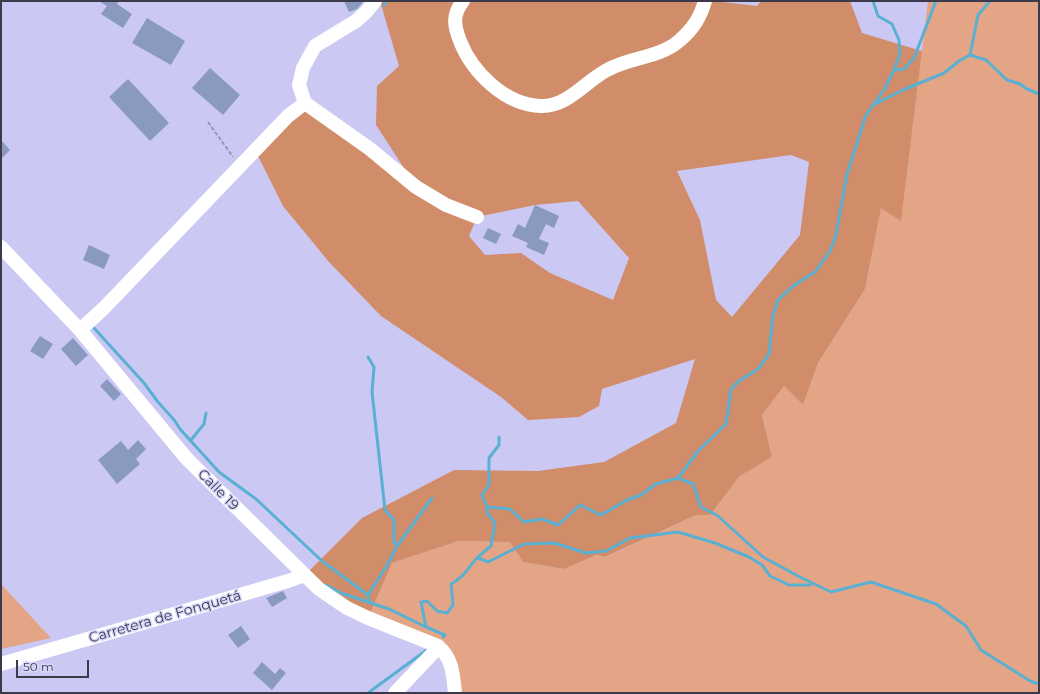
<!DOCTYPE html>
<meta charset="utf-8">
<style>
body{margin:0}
#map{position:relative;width:1040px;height:694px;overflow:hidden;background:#cbc9f3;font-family:Montserrat,sans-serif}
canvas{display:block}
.frame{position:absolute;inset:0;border:2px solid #3b3a4b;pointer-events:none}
.scale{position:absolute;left:16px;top:660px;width:73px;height:18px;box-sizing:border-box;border:2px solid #3b3a4b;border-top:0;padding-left:5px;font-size:12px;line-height:14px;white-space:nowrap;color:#3b3a4b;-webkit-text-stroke:3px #d8d7f9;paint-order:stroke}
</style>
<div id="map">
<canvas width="1040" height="694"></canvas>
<div class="frame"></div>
<div class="scale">50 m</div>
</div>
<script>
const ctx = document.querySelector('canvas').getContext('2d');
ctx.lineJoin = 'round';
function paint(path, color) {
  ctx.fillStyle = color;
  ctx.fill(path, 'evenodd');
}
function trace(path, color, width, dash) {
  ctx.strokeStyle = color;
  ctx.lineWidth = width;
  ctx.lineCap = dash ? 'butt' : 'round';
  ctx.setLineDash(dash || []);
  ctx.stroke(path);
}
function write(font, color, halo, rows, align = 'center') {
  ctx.font = font + ' Montserrat,sans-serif';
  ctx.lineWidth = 3;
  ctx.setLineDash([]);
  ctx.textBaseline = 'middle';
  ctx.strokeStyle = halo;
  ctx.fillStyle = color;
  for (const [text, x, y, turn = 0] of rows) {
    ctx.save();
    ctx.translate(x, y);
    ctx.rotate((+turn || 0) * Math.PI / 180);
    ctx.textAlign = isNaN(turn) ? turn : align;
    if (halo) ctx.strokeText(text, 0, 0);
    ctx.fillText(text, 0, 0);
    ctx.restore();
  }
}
const green = new Path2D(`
 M928,1h111v692h-584l-11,-42 -76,-33 24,-55 67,-22 51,1 13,20 41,7 32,-14 10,2 90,-42h14l30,-39 32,-19 -10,-42 22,-29 19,19 15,-42 47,-74 16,-82 20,13z
 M1,584l50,54 -50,11z`);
const forest = new Path2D(`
 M380,1h334l43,5 4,-5h89l12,32 60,18 -21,170 -20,-13 -16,81 -47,74 -15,42 -19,-19 -22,29 10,42 -32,19 -30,39h-14l-91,42 -9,-2 -32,14 -41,-7 -13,-20 -51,-1 -67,22 -24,55 -63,-43 57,-57 92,-48 84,1 66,-9 72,-39 19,-64 -93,30 -3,17 -20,11 -51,3 -27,-23 -120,-81 -52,-54 -46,-56 -28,-56 50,-47 110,82 -39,-60 1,-39 22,-20zM791,155l18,7 -9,73 -68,82 -16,-17 -16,-80 -23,-49zM578,201l51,57 -16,42 -63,-27 -29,-20 -36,2 -16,-19 8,-19 58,-12z`);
const stream = new Path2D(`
 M873,1l5,15 14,8 7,16 1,14 -6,16 -10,20 -10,14
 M384,5l2,-4
 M970,55l16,5 21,20 13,4 7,5 12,5
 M894,70l10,-1 10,-11 22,-57
 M94,328l50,55 14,19 17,19 5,8 39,43 37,27 66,62 46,34
 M368,357l6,10 -2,25 13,118 9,10v22l3,4 -11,21 -18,28 1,8
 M191,440l13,-16 2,-11
 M678,478l15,6 8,23 17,9 45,41 35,19 33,16 40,-10 65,22 30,22 15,24 49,31 9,3
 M487,507l-5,-12 7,-10v-27l10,-13v-8
 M397,546l35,-48
 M478,558l10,4 36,-18 30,-1 32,10 20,-2 24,-13 48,-6 37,11 34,14 13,8 8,11 19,9h21
 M326,585l15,8 48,16 37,18
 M443,637l2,-2 -19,-8 -5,-25 6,-1 10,10 10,2 6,-8 -2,-21c13,-7 16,-15 25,-25 5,-5 10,-9 15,-13l4,-23 -8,-10v-6l23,2 14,13 18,-3 16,6 22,-20 21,10 26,-15 14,-5 15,-11 22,-6 20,-27 28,-27 5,-35 8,-8 19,-12 11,-15 4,-39 5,-15 15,-14 22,-14 15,-21 6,-16 11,-61 19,-59 7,-10 30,-15 41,-17 15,-12 11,-6 8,-40 12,-14
 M368,693l60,-44`);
const building = new Path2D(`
 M99,1h20l-2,3 15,10 -9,14 -22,-14 6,-8z
 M344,1h20l-7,8 -8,3z
 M147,18l38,23 -14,24 -39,-22z
 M210,68l30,27 -17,20 -31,-27z
 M128,79l41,44 -19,18 -41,-44z
 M1,140l9,10 -9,9z
 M535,205l24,11 -5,12 -8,-4 -7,15 10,4 -5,12 -18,-8 2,-4 -16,-7 6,-12 7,4z
 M488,228l13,6 -5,10 -13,-6z
 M89,245l21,10 -6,14 -21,-9z
 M40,336l13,8 -10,15 -13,-8z
 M73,338l15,17 -12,11 -15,-17z
 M107,379l14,15 -7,7 -14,-15z
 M138,440l8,9 -10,10 4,5 -23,20 -19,-24 23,-19 7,9z
 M283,591l4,7 -15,9 -6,-9z
 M241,626l9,13 -12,9 -10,-13z
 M262,662l13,12 5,-6 6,5 -14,17 -19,-17z`);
const path = new Path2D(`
 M208,122l25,35`);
const minor = new Path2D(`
 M375,1l-9,11 -10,9 -41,25 -12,22 -4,17 6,18 65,46 46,38 30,18 31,12
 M463,1c-11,14 -9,25 -3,40 12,31 45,64 81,65 27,1 45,-26 68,-37 22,-12 50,-11 70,-28 14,-12 21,-23 26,-40
 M1,247l79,83 107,129 132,130 28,19 21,10 70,28c15,13 15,29 17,47
 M80,330l24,-22 184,-192 17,-13
 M1,664l287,-83 17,-6
 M395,693l37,-39 6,-8`);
const streetNames = [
 ["Calle 19",218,490,45],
 ["Carretera de Fonquetá",165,617,-16]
];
paint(green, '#e4a586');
paint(forest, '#d18c69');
trace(stream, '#5ab0d3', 3);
paint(building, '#8a99bf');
trace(path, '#9694b5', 2, [4, 2]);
trace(minor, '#fff', 14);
write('14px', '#3b3a4b', '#d8d7f9', streetNames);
</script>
